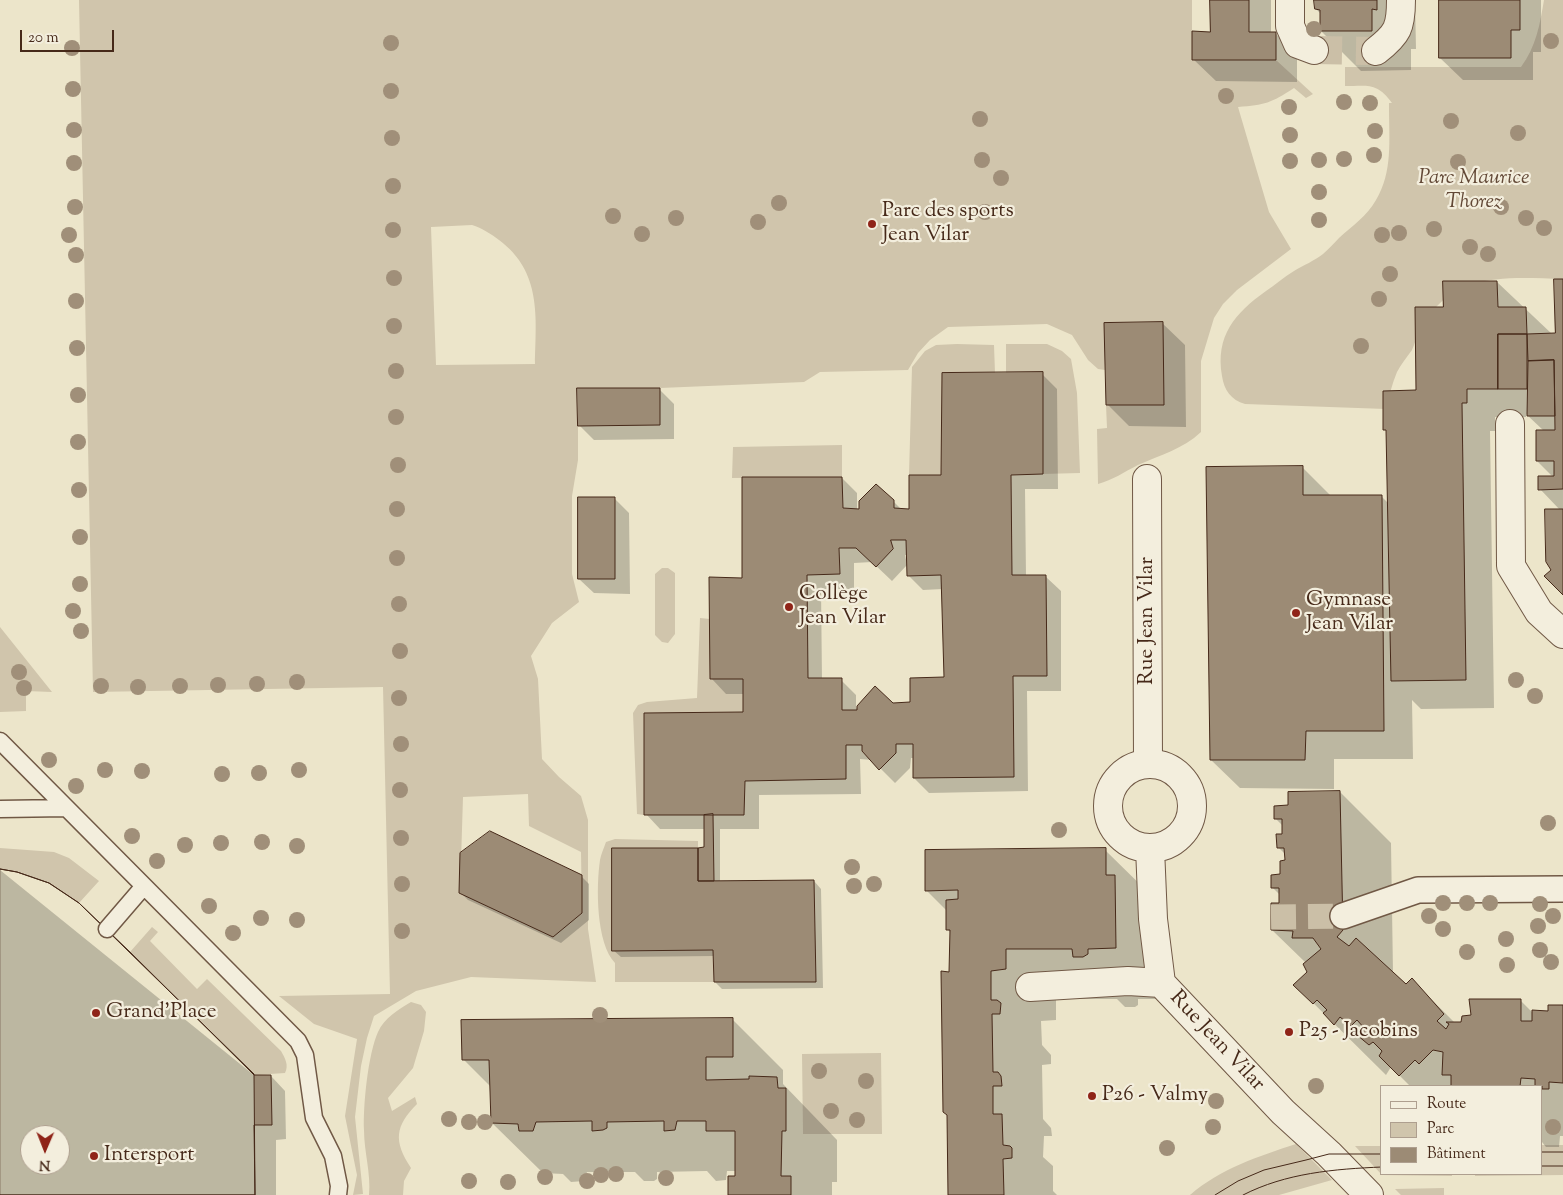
<!DOCTYPE html>
<meta charset="utf-8">
<style>
body{margin:0}
#map{position:relative;width:1563px;height:1195px;overflow:hidden;background:#ece5ca;font-family:"Sorts Mill Goudy",serif}
canvas{display:block}
.legend{position:absolute;left:1380px;top:1085px;width:162px;height:90px;box-sizing:border-box;background:#f3eedd;border:1px solid #ae9f8f;margin:0;padding:6px 9px;list-style:none;font-size:15px;color:#462919}
.legend li{display:flex;align-items:center;gap:10px;height:25px}
.legend b{width:25px;border:1px solid #ae9f8f}
.north{position:absolute;left:20px;top:1125px;width:50px;height:50px;box-sizing:border-box;background:#f3eedd;border:1px solid #ae9f8f;border-radius:50%;rotate:181deg;font-size:14px;font-weight:700;line-height:20px;text-align:center;color:#462919}
.north::after{content:'';display:block;margin:auto;width:18px;height:22px;background:#8f2418;clip-path:polygon(50% 0,100% 100%,50% 72%,0 100%)}
.scale{position:absolute;left:20px;top:30px;width:94px;height:22px;box-sizing:border-box;border:2px solid #462919;border-top:0;padding-left:6px;font-size:15px;line-height:18px;white-space:nowrap;color:#462919;-webkit-text-stroke:4px #f3eedd;paint-order:stroke}
</style>
<div id="map">
<canvas width="1563" height="1195"></canvas>
<ul class="legend">
<li><b style="height:6px;background:#f3eedd"></b>Route</li>
<li><b style="height:14px;background:#d0c5ac"></b>Parc</li>
<li><b style="height:14px;background:#9c8b75"></b>Bâtiment</li>
</ul>
<div class="north">N</div>
<div class="scale">20 m</div>
</div>
<script>
const ctx = document.querySelector('canvas').getContext('2d');
ctx.lineJoin = 'round';
function paint(path, color) {
  ctx.fillStyle = color;
  ctx.fill(path, 'evenodd');
}
function trace(path, color, width, dash) {
  ctx.strokeStyle = color;
  ctx.lineWidth = width;
  ctx.lineCap = dash ? 'butt' : 'round';
  ctx.setLineDash(dash || []);
  ctx.stroke(path);
}
function write(font, color, halo, rows, align = 'center') {
  ctx.font = font + ' "Sorts Mill Goudy",serif';
  ctx.lineWidth = 4.5;
  ctx.setLineDash([]);
  ctx.textBaseline = 'middle';
  ctx.strokeStyle = halo;
  ctx.fillStyle = color;
  for (const [text, x, y, turn = 0] of rows) {
    ctx.save();
    ctx.translate(x, y);
    ctx.rotate((+turn || 0) * Math.PI / 180);
    ctx.textAlign = isNaN(turn) ? turn : align;
    if (halo) ctx.strokeText(text, 0, 0);
    ctx.fillText(text, 0, 0);
    ctx.restore();
  }
}
const green = new Path2D(`
 M79,0h1113v60h84l37,34 -7,4 -12,-10c-23,15 -29,17 -56,19l31,105 22,37 -54,41 -14,14 -9,14 -13,43v71c-18,17 -41,23 -63,33 -14,7 -25,15 -40,19l-1,-55 10,-1 -1,-23h10l-11,-41v6l-7,-1 -10,-9 -16,-25 -25,-11 -99,3 -18,13 -12,13 -10,17 -88,2 -16,10 -144,6h-82v72l-6,36v78l7,28 -27,21 -21,33 7,23 4,80 17,18 22,19 7,24v109l8,53 -125,-5 -55,14 -42,25 -7,22 -6,28 -6,51 8,77 -10,1 4,-20 -12,-59 12,-77 -43,-15 -35,-28 111,-2 -7,-307 -290,5zM472,225c10,3 19,9 27,15 43,32 37,77 36,124l-99,1 -5,-138zM528,794l1,32 52,26 1,61 -29,23 -93,-43 3,-96z
 M1544,0h19v279c-50,-1 -105,-8 -136,40 -3,4 -6,8 -8,13 -3,5 -4,12 -7,18 -5,7 -11,14 -15,22 -5,12 -8,24 -11,37l-141,-5c-14,-4 -21,-14 -23,-28 -7,-40 13,-63 44,-85 9,-6 18,-14 28,-20 10,-6 20,-10 29,-17 6,-5 11,-11 16,-16 13,-12 28,-22 37,-38 17,-28 13,-61 13,-92v-5h3c-15,-21 -24,-17 -47,-17v-19h176c15,-20 19,-43 23,-67z
 M957,344l37,1 1,28h-53l-1,102h-32l3,-108 13,-16 11,-6z
 M1006,344h41l15,7 9,8 6,34 3,80 -37,1v-101h-37z
 M842,445v32l-110,1 1,-31z
 M662,568h6l7,5v61l-7,9 -6,-1 -7,-7v-61z
 M700,618l10,1v60h33v33l-99,2v101l-7,-1 -4,-101 5,-8 9,-3 50,-4z
 M0,627l52,65 -26,-1v20l-26,1z
 M615,839l83,2v7h-86v102h101l1,32h-99v-19c-19,-20 -19,-76 -15,-103 1,-6 4,-12 6,-18z
 M0,848l54,4 15,6 30,23 -20,22 -31,-20 -31,-11 -17,-3z
 M152,927l6,5 -8,9 47,48 10,-10 74,72c4,7 8,14 4,22l-31,2 -124,-123z
 M411,1002l10,3 5,7 -2,19 -11,37 -25,30 4,13 23,-14 2,7c-22,22 -24,37 -6,64l-7,13 -1,14h-34c2,-22 -5,-43 -5,-65 -1,-24 4,-76 14,-98 6,-14 21,-23 33,-30z
 M881,1053l1,81h-79l-1,-80z
 M1296,1144l36,36 -53,15h-89c30,-26 69,-39 106,-51z
 M1542,1145h21v30l-88,1v-2h67z
 M1355,1146h27v28h70v2l-70,-1z
 M1444,1188v7h-43l-6,-6z`);
const shadow = new Path2D(`
 M1211,0h60v33h4l22,22v27l-81,-1 -23,-22 18,-26z
 M1316,0h99l1,49h-5v21l-50,1 -40,-40v-17l-5,-5z
 M1440,0h101v52h-8v28h-70l-23,-22z
 M1563,281v312l-10,-23 7,-60 -20,-21 13,-12 -16,-16 7,-30 -18,-17v3h-31l1,14h-6l4,277 -73,1 -9,-9 1,59h-79v30l-94,-1 -29,-28 91,-293 29,29h50l8,8 -1,-72 -3,-3 33,-38 26,-83 53,-26 55,52h4z
 M1162,323l23,22 1,82 -57,-1 -22,-22z
 M1042,374l15,15 1,100h-33l1,87 20,1 15,14v100h-34l1,100 -99,2 -15,-15v-20h-3l-1,10 -15,15 -23,-23 -12,-1 1,35 -102,1v34h-39v53l94,-1 7,8 2,99 -101,1 -7,-7 -1,-26 -93,1 -8,-7 92,-102v-19h-45l-14,-15 98,-101v-19h-18l-14,-15 31,-100 99,-101 15,15v17l36,-9 9,9h8zM905,555h3v20l15,15 20,-1 2,89 -34,26h-18l-17,-16 -20,20v-13l-15,-15h-19l-1,-91h33v-26l18,-1 20,19 15,-16z
 M659,389l15,15v35l-80,1 -15,-15z
 M614,498l15,15 1,81 -36,-1 -15,-14z
 M1340,792l51,51 2,130 13,12 6,-5 43,43h8l9,-6 48,-17 13,13 16,-1 14,-5v129h-3l-1,11h-13l-4,-5v-56h-132l-19,-19 -5,8 -91,-90 14,-13 -3,-9 -34,-33 8,-26v-9l-8,-8 9,-12 5,-14v-6l-8,-8 6,-12v-8l-9,-9 14,-12z
 M1105,850l51,50 10,99h-28v6l-3,2h-10l-8,-8h-61v21l-15,1 1,24 9,10v9l-9,1 1,54 8,9 1,8h-8l-1,21 10,9v25l4,4h-107l1,-262 -3,-3v-18l-22,-22z
 M0,870l255,206h16l14,15 1,48 -10,1v55h-276zM30,1135h30v30h-30z
 M581,876l8,8v36l-28,23 -93,-43 -7,-7z
 M732,1019l51,51v14l54,56v42h-5v13h-102l6,-18v-6h-9l-1,9 -10,1 -9,-10 -50,1v7l-3,2h-10l-9,-9h-48l-3,9 -13,1 -8,-8 -20,-1 -51,-50 -1,-36 -28,-28z`);
const building = new Path2D(`
 M1210,0h39v32h27v28h-84v-29l18,1z
 M1314,0h63v10l-5,-1v22h-52v-21l-5,-1z
 M1439,0h81v30h-9v28h-72z
 M1554,279h9v210l-25,1v-14h16v-15h-18v-31h19l-1,-70 -26,1 -1,-27 28,-1z
 M1443,281h54l1,26h28l1,27h-29v55h-31v14h-5l4,277 -75,1 -5,-251h-3v-39l33,-1 -1,-83h28z
 M1163,322l1,83h-58l-2,-82z
 M1498,334h29v55h-29z
 M1554,360l1,56h-28l1,-55z
 M1043,372v102l-32,1 1,100h34l1,101h-34l1,101 -101,1v-34h-17v9l-17,17 -17,-19v-6h-16v34l-101,2 -1,34h-100v-102l99,-1v-33h-33l-1,-102 33,1v-101h100l1,31 16,1v-8l17,-17 18,16v8l15,1v-34h32l1,-102zM891,540h15l1,36 34,-1 3,102 -34,1v24l-17,1 -18,-17 -18,20v4h-15v-32h-34l-1,-103 33,-1 -1,-26h17l20,19 17,-18z
 M577,388h83v37l-82,1z
 M1303,466v29h79l2,236h-78l-1,29h-95l-4,-293z
 M578,497h37v82h-37z
 M1545,509h18v86l-19,-19 7,-6 -5,-8z
 M1340,791l3,139 -6,7 12,9 7,-8 50,46 6,-6 32,36 -7,7 9,8 3,-5 -3,-2h15l1,-6 9,-1 -2,-16h52v22h11v-11l16,1v-6h15v78l-14,-1v7h-7v-3h-7v-7l-14,-1 -1,8h-69v-11h-9l1,-23 -10,-2 -14,14 -4,-4 -16,16 -20,-20 3,-5 -9,-9 -4,3 -12,-10 8,-6 -8,-9 -6,6 -11,-9 -6,8 -11,-12 4,-3 -10,-10 -4,4 -20,-19 14,-13 -4,-8 18,-15 -8,-11h-21l1,-7 -22,-1v-27h8v-15h-8v-13l9,-1v-13l5,-1 -1,-12h-7l-1,-14h6v-15h-8v-13l14,-1v-13z
 M713,814l1,67h-16v-33l6,-1v-32z
 M490,831l92,44v38l-29,24 -94,-44 1,-40z
 M612,848h86v33l116,-1 2,102h-102l-1,-32 -101,1z
 M1106,848v27h9l1,73 -28,1v5l-5,3h-10l-1,-8h-66v20l-15,2v29h6l4,3 -1,11h-8l1,58h5l3,4 1,10h-9v28h9l1,31 7,1 2,2v10l-9,1 1,36h-56l-1,-80 -4,-3 -2,-141 8,1 1,-42h-4v-30l12,-1v-9l-33,1v-41z
 M0,869l17,3 32,11 30,20 175,171 1,121h-255zM30,1135h30v30h-30z
 M0,869l17,3 32,11 30,20 51,49 124,123h17l1,50h-18l1,70h-255zM30,1135h30v30h-30z
 M733,1018v39h-27v23l43,-1v-3l28,1 1,11h8v43h-4l-1,45h10v19h-63v-19h7v-45h-29v-10h-29l-2,9 -11,1v-10l-57,1v6l-4,2 -11,1v-10l-56,1 -3,9h-14l-1,-7 -27,-1 -2,-63h-27l-1,-40z`);
const pedestrianTunnel = new Path2D(`
 M1271,917l72,-1`);
const minorTunnel = new Path2D(`
 M1314,50l62,1`);
const service = new Path2D(`
 M0,741l298,300 7,14 9,63 19,38 6,30 -1,9
 M0,809l66,-1
 M107,929l37,-43`);
const pedestrian = new Path2D(`
 M1343,916l75,-26 145,-1`);
const minor = new Path2D(`
 M1290,0v26l8,18 16,6
 M1376,51c22,-17 25,-24 25,-51
 M1510,424l1,142 28,46 24,22
 M1147,479l1,284
 M1108 806a42 42 0 1 1 84 0a42 42 0 1 1-84 0Z
 M1150,848l3,71 8,64 122,129 46,42 40,41
 M1030,987l98,-6 33,2`);
const tram = new Path2D(`
 M1542,1152h21
 M1542,1166h21
 M1215,1195l23,-14 26,-11 42,-10 23,-6h53
 M1243,1195c43,-22 91,-26 139,-28`);
const trees = [
 [1314,29],
 [1551,41],
 [391,43],
 [72,48],
 [73,89],
 [391,91],
 [1226,96],
 [1344,102],
 [1370,103],
 [1289,107],
 [980,119],
 [1451,121],
 [74,130],
 [1375,131],
 [1518,133],
 [1290,135],
 [392,138],
 [1374,155],
 [1344,159],
 [982,160],
 [1319,160],
 [1290,161],
 [1458,162],
 [74,163],
 [1001,178],
 [393,186],
 [1319,192],
 [779,203],
 [75,207],
 [1501,207],
 [985,212],
 [613,216],
 [676,218],
 [1526,218],
 [1319,220],
 [758,222],
 [1544,228],
 [1434,229],
 [393,230],
 [1399,233],
 [642,234],
 [69,235],
 [1382,235],
 [1470,247],
 [1488,254],
 [76,255],
 [1390,274],
 [394,278],
 [1379,299],
 [76,301],
 [394,326],
 [1361,346],
 [77,348],
 [396,371],
 [78,395],
 [396,417],
 [78,442],
 [398,465],
 [79,490],
 [397,509],
 [80,537],
 [397,558],
 [80,584],
 [399,604],
 [73,611],
 [81,631],
 [400,651],
 [19,672],
 [1516,680],
 [297,682],
 [257,684],
 [218,685],
 [101,686],
 [180,686],
 [138,687],
 [24,688],
 [1535,696],
 [399,698],
 [401,744],
 [49,760],
 [105,770],
 [299,770],
 [142,771],
 [259,773],
 [222,774],
 [76,786],
 [400,790],
 [1548,823],
 [1059,830],
 [132,836],
 [401,838],
 [262,842],
 [221,843],
 [185,845],
 [297,846],
 [157,861],
 [852,867],
 [402,884],
 [874,884],
 [854,886],
 [1443,903],
 [1467,903],
 [1490,903],
 [1540,904],
 [209,906],
 [1429,916],
 [1553,916],
 [261,918],
 [297,920],
 [1538,926],
 [1443,929],
 [402,931],
 [233,933],
 [1506,939],
 [1540,950],
 [1467,952],
 [1551,962],
 [1507,965],
 [600,1015],
 [819,1071],
 [866,1081],
 [1316,1086],
 [1216,1101],
 [831,1111],
 [449,1119],
 [857,1120],
 [469,1122],
 [485,1122],
 [1213,1127],
 [1553,1127],
 [1167,1148],
 [616,1174],
 [601,1175],
 [545,1177],
 [666,1178],
 [469,1181],
 [587,1181],
 [508,1182]
];
const markers = [
 [872,224,5,"#8f2418"],
 [789,607,5,"#8f2418"],
 [1296,613,5,"#8f2418"],
 [96,1013,5,"#8f2418"],
 [1289,1032,5,"#8f2418"],
 [1092,1096,5,"#8f2418"],
 [94,1156,5,"#8f2418"]
];
const parkNames = [
 ["Parc Maurice",1474,179],
 ["Thorez",1474,203]
];
const poiNames = [
 ["Parc des sports",882,212],
 ["Jean Vilar",882,236],
 ["Collège",799,595],
 ["Jean Vilar",799,619],
 ["Gymnase",1306,601],
 ["Jean Vilar",1306,625],
 ["Grand'Place",106,1013],
 ["P25 - Jacobins",1299,1032],
 ["P26 - Valmy",1102,1096],
 ["Intersport",104,1156]
];
const streetNames = [
 ["Rue Jean Vilar",1148,621,-90],
 ["Rue Jean Vilar",1216,1042,47]
];
paint(green, '#d0c5ac');
paint(shadow, '#0003');
paint(building, '#9c8b75');
trace(building, '#462919', 1);
trace(pedestrianTunnel, '#cbbfa7', 25, [25, 12]);
trace(minorTunnel, '#cbbfa7', 28, [28, 14]);
trace(service, '#705845', 19);
trace(pedestrian, '#705845', 28);
trace(minor, '#705845', 30);
trace(service, '#f3eedd', 16);
trace(pedestrian, '#f3eedd', 25);
trace(minor, '#f3eedd', 28);
trace(tram, '#462919', 1);
ctx.fillStyle = '#a08f79';
for (const [x, y] of trees) {
  ctx.beginPath();
  ctx.arc(x, y, 8, 0, 2 * Math.PI);
  ctx.fill();
}
for (const [x, y, r, color] of markers) {
  const dot = new Path2D();
  dot.arc(x, y, r, 0, 2 * Math.PI);
  ctx.fillStyle = color;
  ctx.fill(dot);
  trace(dot, '#f3eedd', 2);
}
write('italic 21px', '#624836', '#f3eedd', parkNames);
write('21px', '#462919', '#f3eedd', poiNames, 'left');
write('21px', '#462919', '#f3eedd', streetNames);
</script>
